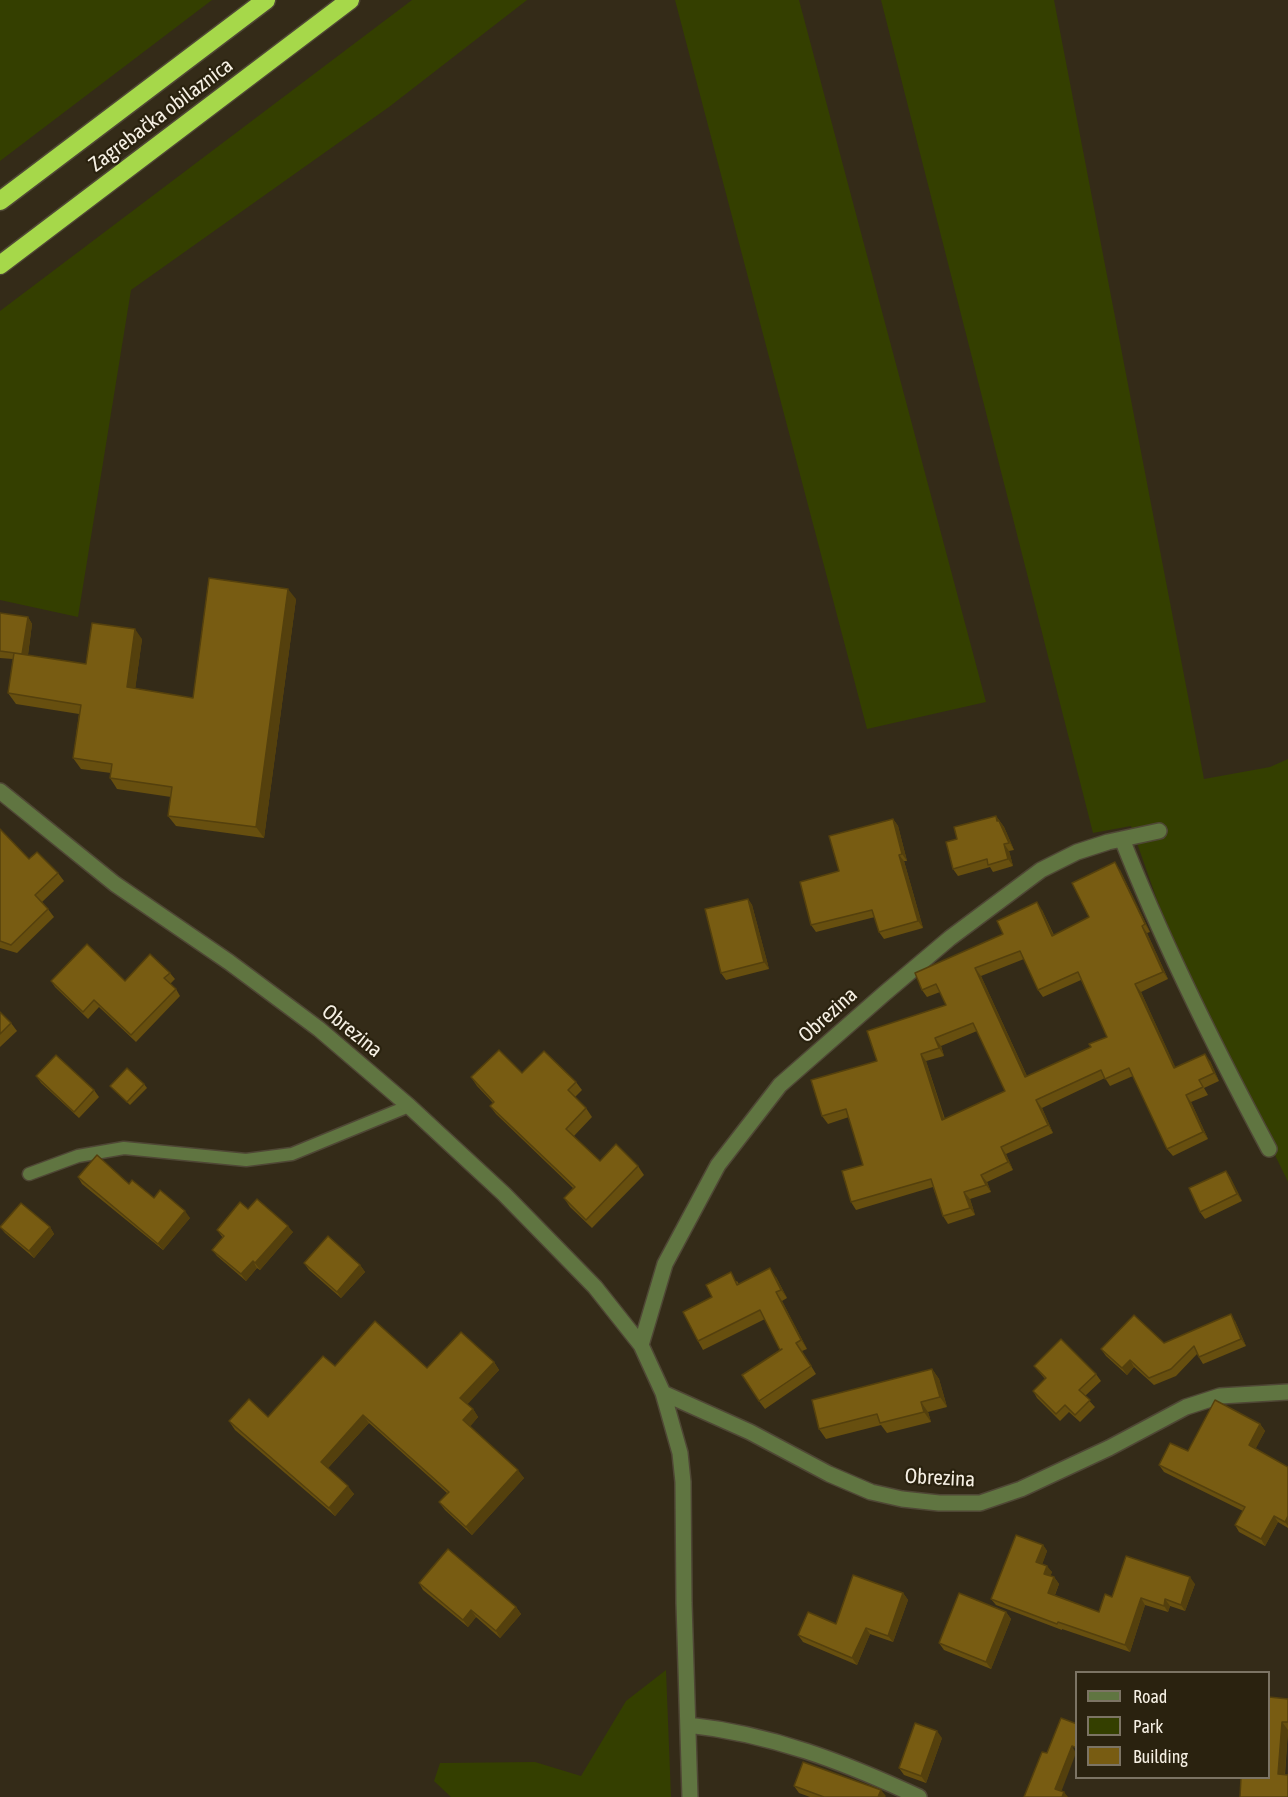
<!DOCTYPE html>
<meta charset="utf-8">
<style>
body{margin:0}
#map{position:relative;width:1288px;height:1797px;overflow:hidden;background:#342b18;font-family:"Asap Condensed",sans-serif}
canvas{display:block}
.legend{position:absolute;left:1075px;top:1671px;width:195px;height:108px;box-sizing:border-box;background:#2a220f;border:2px solid #7c7464;margin:0;padding:8px 10px;list-style:none;font-size:18px;color:#f6f0e4}
.legend li{display:flex;align-items:center;gap:12px;height:30px}
.legend b{width:30px;border:2px solid #7c7464}
</style>
<div id="map">
<canvas width="1288" height="1797"></canvas>
<ul class="legend">
<li><b style="height:8px;background:#607541"></b>Road</li>
<li><b style="height:16px;background:#343f00"></b>Park</li>
<li><b style="height:16px;background:#785c12"></b>Building</li>
</ul>
</div>
<script>
const ctx = document.querySelector('canvas').getContext('2d');
ctx.lineJoin = 'round';
function paint(path, color) {
  ctx.fillStyle = color;
  ctx.fill(path, 'evenodd');
}
function trace(path, color, width, dash) {
  ctx.strokeStyle = color;
  ctx.lineWidth = width;
  ctx.lineCap = dash ? 'butt' : 'round';
  ctx.setLineDash(dash || []);
  ctx.stroke(path);
}
function write(font, color, halo, rows, align = 'center') {
  ctx.font = font + ' "Asap Condensed",sans-serif';
  ctx.lineWidth = 4.5;
  ctx.setLineDash([]);
  ctx.textBaseline = 'middle';
  ctx.strokeStyle = halo;
  ctx.fillStyle = color;
  for (const [text, x, y, turn = 0] of rows) {
    ctx.save();
    ctx.translate(x, y);
    ctx.rotate((+turn || 0) * Math.PI / 180);
    ctx.textAlign = isNaN(turn) ? turn : align;
    if (halo) ctx.strokeText(text, 0, 0);
    ctx.fillText(text, 0, 0);
    ctx.restore();
  }
}
const green = new Path2D(`
 M0,0h212l-212,161z
 M412,0h115l-138,107 -258,183 -53,327 -78,-17v-289z
 M675,0h124l187,702 -119,27z
 M881,0h173l150,779 66,-12 18,-8v423l-103,-213 -28,-69 -26,-74 -38,7z
 M666,1670l5,127h-220l-17,-16 6,-18 95,-1 46,14 45,-75z`);
const service = new Path2D(`
 M29,1174l49,-18 46,-8 122,12 46,-6 117,-48`);
const minor = new Path2D(`
 M0,791l115,93 114,78 90,67 90,77 95,88 91,93 46,58 22,48 17,60 3,29 1,121 6,194
 M1122,839c42,107 93,209 147,310
 M641,1345l24,-81 53,-99 62,-80 105,-92 65,-55 91,-68 36,-18 31,-10 51,-11
 M663,1393l87,39 79,42 42,18 31,7 37,4h41l41,-14 88,-41 77,-41 34,-11 68,-4
 M688,1725c83,9 156,37 231,72`);
const motorway = new Path2D(`
 M0,201l266,-201
 M0,265l350,-265`);
const wall = new Path2D(`
 M296,599l-32,239 -88,-12 -8,-10 3,-19 -54,-8 -7,-11 1,-5 -30,-4 -8,-11 6,-44 -63,-10 -8,-11 5,-34 -13,-1v-45l28,4 4,7 -4,31 58,9 56,-25 -7,50 58,9z
 M996,816l8,11 10,23 -5,1 4,15 -20,6 -3,-5 -32,9 -5,-7z
 M893,819l5,7 9,35h-3l19,67 -39,11 -5,-7 -4,-15 -59,15 -5,-7 28,-54z
 M0,829l29,30 29,14 6,8 -22,21 6,7 6,8 -37,36 -17,-5z
 M1120,870l30,62 -3,1 21,46 -27,13 34,75 35,-6 9,20 -15,7 4,7 -17,7 17,37 -35,17 -6,-7 -34,-73 -23,10 -5,-8 -63,30 11,25 -47,21 7,16 -26,12 4,10 -21,7 5,16 -27,9 -5,-8 -10,-29 -77,23 -5,-8 12,-37 -14,-48 -21,7 -6,-8 55,-55 69,-56 -6,-13 -13,5 -5,-7 81,-56 39,-24 12,25 35,-18zM1024,959l14,31 5,7 38,-17 26,57 -16,10 -64,29 -46,-100zM977,1031l28,60 -60,28 -19,-58 18,-5 -3,-10z
 M748,899l4,6 17,64 -43,11 -5,-7z
 M170,973l5,6 -5,5 6,5 4,7 -44,46 -37,-35 -11,12 -33,-32 -4,-6h74z
 M0,1012l11,11 6,8 -17,16z
 M522,1073l54,9 6,8 -7,7 11,11 6,9 -18,19 26,25 38,5 6,9 -52,53 -22,-21 -6,-9 9,-10 -77,-74 -6,-8 3,-3 -16,-17 -6,-9z
 M36,1076l58,14 5,7 -20,21 -38,-35z
 M144,1084l3,4 -17,17 -20,-19z
 M1226,1171l4,6 12,24 -37,18 -5,-7z
 M78,1177l51,7 61,34 -27,32 -81,-66z
 M248,1209l45,23 -33,38 -3,-2 -11,13 -29,-25 -5,-6 11,-12 -6,-8z
 M0,1227h50l4,7 -20,24 -29,-25z
 M304,1263l56,2 5,7 -24,26 -32,-28z
 M776,1277l11,21 -5,3 25,48 -5,2 14,23 -51,35 -6,-8 22,-51 -16,-31 -62,31 -5,-9 14,-44 25,-16 2,3z
 M1235,1321l11,25 -43,18 -6,-10 -21,22 -22,9 -20,-18 -7,8 -21,-19 -5,-7 63,-6z
 M494,1362l5,8 -32,34 6,5 5,8 -8,9 54,52 -52,57 -27,-25 -6,-8 8,-9 -78,-70 -41,45 26,26 -19,22 -100,-86 -6,-9 39,-4 159,-49z
 M1034,1366l62,8 5,7 -16,15 10,11 -15,15 -11,-10 -9,9 -23,-23 -4,-7 12,-12z
 M932,1369l7,10 8,28 -19,5 3,10 -44,11 -6,-8 -55,14 -7,-10z
 M1260,1424l5,7 -10,18 33,18v61l-10,-6 -13,24 -26,-14 -4,-7 8,-14 -79,-39 -5,-7 29,-14z
 M1043,1545l4,6 -5,13 10,8 -2,4 4,1 5,7 -4,11 44,17 13,-15 83,-13 -10,27 -15,-5 -2,6 -23,-7 -15,47 -68,-23v1l-66,-25 -5,-6z
 M419,1583l97,24 5,7 -21,24 -24,-21 -8,10 -45,-37z
 M903,1593l5,7 -15,42 -23,-8 -13,31 -54,-23 -5,-7 38,-11z
 M1006,1612l5,7 -20,50 -47,-19 -5,-7z
 M1269,1697l19,2v31l-3,45 3,22z
 M942,1738l-16,45 -22,-8 -5,-7z
 M794,1786l92,10 -76,1 -11,-4z`);
const shadedWall = new Path2D(`
 M288,589l8,10 -32,239 -8,-11z
 M28,617l4,7 -5,37 -5,-6z
 M135,629l7,10 -8,59 -7,-11z
 M996,816l8,11 10,23 -17,-29z
 M893,819l5,7 9,35 -5,-7z
 M1004,844l5,7 4,15 -5,-7z
 M899,855l5,6 19,67 -5,-7z
 M1115,862l5,8 30,62 -5,-8z
 M748,899l4,6 17,64 -5,-7z
 M1037,902l5,8 15,33 -5,-7z
 M1142,926l5,7 21,46 -5,-7z
 M975,968l6,8 50,109 -6,-8z
 M1135,984l6,8 38,83 -5,-7z
 M935,1038l6,8 3,10 -5,-8z
 M921,1054l5,7 21,67 -5,-8z
 M1205,1054l5,7 9,20 -5,-8z
 M1186,1095l5,7 17,37 -5,-7z
 M1036,1100l6,8 11,25 -5,-8z
 M1001,1147l5,7 7,16 -5,-8z
 M1226,1171l4,6 12,24 -5,-7z
 M981,1175l6,7 4,10 -5,-7z
 M964,1192l6,7 5,16 -5,-7z
 M185,1211l5,7 -27,32 -5,-6z
 M288,1226l5,6 -33,38 -5,-7z
 M50,1227l4,7 -20,24 -5,-7z
 M253,1261l4,7 -11,13 -5,-7z
 M360,1265l5,7 -24,26 -4,-6z
 M770,1268l6,9 11,21 -6,-8z
 M776,1292l6,9 25,48 -6,-9z
 M1231,1314l4,7 11,25 -5,-7z
 M1130,1360l4,7 -7,8 -5,-7z
 M494,1362l5,8 -33,36 -6,-8z
 M932,1369l7,10 8,28 -7,-10z
 M921,1402l7,10 3,10 -7,-10z
 M473,1409l5,8 -9,11 -6,-8z
 M363,1415l6,8 -43,47 -5,-8z
 M1260,1424l5,7 -11,21 -5,-7z
 M518,1470l6,8 -52,57 -6,-8z
 M348,1486l6,8 -19,22 -6,-8z
 M1274,1516l4,6 -13,24 -4,-7z
 M1288,1516v10l-3,-4z
 M1043,1545l4,6 -6,17 -5,-6z
 M1047,1566l5,6 -3,8 -5,-6z
 M1054,1577l5,7 -6,15 -5,-6z
 M1190,1577l5,7 -10,27 -4,-6z
 M903,1593l5,7 -15,42 -5,-6z
 M1141,1598l4,7 -15,47 -5,-7z
 M1165,1599l5,7 -2,6 -4,-6z
 M516,1607l5,7 -21,24 -4,-7z
 M471,1610l5,7 -8,10 -5,-7z
 M1006,1612l5,7 -20,50 -5,-7z
 M866,1628l4,6 -13,31 -5,-7z
 M1282,1722l6,8 -4,53 -6,-9z
 M937,1731l5,7 -16,45 -5,-7z
 M1072,1746l4,7 -16,42 -5,-6z
 M881,1790l5,6 -1,1h-7z
 M1064,1792l4,5h-6z`);
const building = new Path2D(`
 M209,578l79,11 -32,238 -88,-11 4,-29 -62,-9 2,-14 -39,-6 8,-53 -73,-12 6,-40 72,11 6,-41 43,6 -8,58 66,11z
 M0,613l28,4 -6,37 -22,-3z
 M996,816l1,5h2l10,22 -5,1 4,15 -20,6 -1,-6 -34,10 -7,-27 11,-3 -3,-12z
 M893,819l9,35 -3,1 19,66 -39,11 -7,-22 -61,15 -11,-43 39,-11 -10,-35z
 M0,829l29,30 8,-7 21,21 -23,22 13,14 -37,36 -11,-4z
 M1115,862l30,62 -3,2 21,46 -28,12 39,84 31,-14 9,19 -15,7 4,7 -17,8 17,37 -36,17 -38,-81 -24,11 -4,-9 -65,30 12,25 -47,22 7,15 -27,13 5,10 -22,7 6,16 -27,8 -12,-37 -80,23 -9,-31 21,-6 -17,-56 -24,7 -11,-36 66,-19 -10,-30 79,-26 -10,-21 -14,6 -7,-17 88,-39 -6,-13 40,-19 15,34 37,-19 -17,-34zM1020,951l18,39 40,-18 29,65 -18,7 2,3 -66,30 -50,-109zM973,1023l32,68 -63,29 -21,-66 18,-6 -4,-10z
 M748,899l16,63 -43,11 -16,-64z
 M87,944l38,37 25,-27 20,19 -6,5 12,11 -45,46 -37,-35 -11,12 -32,-31z
 M0,1012l11,11 -11,11z
 M499,1050l23,23 22,-22 32,31 -8,8 18,18 -20,21 34,32 16,-17 22,22 -52,54 -22,-22 11,-11 -85,-81 4,-4 -23,-25z
 M56,1055l38,35 -20,22 -38,-36z
 M127,1068l17,16 -17,18 -17,-16z
 M97,1155l32,29 3,-4 22,18 6,-8 25,21 -27,33 -80,-67z
 M1226,1171l11,23 -37,18 -11,-24z
 M257,1199l31,27 -33,37 -2,-2 -12,13 -29,-24 12,-14 -7,-6 23,-28 8,7z
 M21,1203l29,24 -21,24 -29,-24z
 M328,1236l32,29 -23,27 -33,-29z
 M770,1268l11,22 -5,2 25,48 -5,3 15,23 -52,35 -17,-26 40,-26 -2,1 -20,-40 -62,31 -15,-29 29,-15 -6,-12 25,-13 6,13z
 M1231,1314l10,25 -42,18 -5,-11 -23,23 -22,9 -19,-18 -8,8 -21,-19 33,-34 30,28z
 M375,1321l52,47 34,-36 33,30 -34,36 13,11 -10,11 55,50 -52,57 -27,-25 10,-10 -86,-77 -42,47 27,24 -19,22 -100,-87 20,-22 19,18 55,-61 12,10z
 M1061,1339l35,35 -17,16 11,10 -15,15 -10,-10 -9,9 -23,-23 13,-13 -12,-12z
 M932,1369l8,28 -19,5 3,10 -44,11 -3,-9 -58,15 -7,-29z
 M1215,1400l45,24 -11,21 39,22v49l-3,6 -11,-6 -13,23 -26,-14 10,-18 -86,-42 11,-22 18,8z
 M1016,1535l27,10 -7,17 11,4 -3,8 10,3 -6,16 51,19 6,-18 7,3 14,-41 64,21 -9,28 -16,-6 -1,7 -23,-8 -16,47 -67,-23 -1,2 -66,-25z
 M448,1549l68,58 -20,24 -25,-21 -8,10 -44,-37z
 M853,1575l50,18 -15,43 -22,-8 -14,30 -54,-23 10,-23 28,12z
 M959,1593l47,19 -20,50 -47,-19z
 M1269,1697l19,2v23h-6l-4,52 10,1v22h-48l1,-19h28z
 M1061,1718l16,6v24l-5,-2 -17,43 9,3 -2,5h-38l18,-45 5,1z
 M915,1723l22,8 -16,45 -22,-8z
 M803,1762l78,28 -3,7h-54l-30,-11z`);
const streetNames = [
 ["Zagrebačka obilaznica",161,115,-37],
 ["Obrezina",828,1015,-42],
 ["Obrezina",352,1031,39],
 ["Obrezina",940,1478,3]
];
paint(green, '#343f00');
trace(service, '#4f4735', 15);
trace(minor, '#4f4735', 18);
trace(motorway, '#4f4735', 21);
trace(service, '#607541', 12);
trace(minor, '#607541', 15);
trace(motorway, '#a6d84a', 18);
paint(wall, '#674f0f');
paint(shadedWall, '#54400d');
paint(building, '#785c12');
trace(building, '#54400d', 1.5);
write('21px', '#f6f0e4', '#2a220f', streetNames);
</script>
